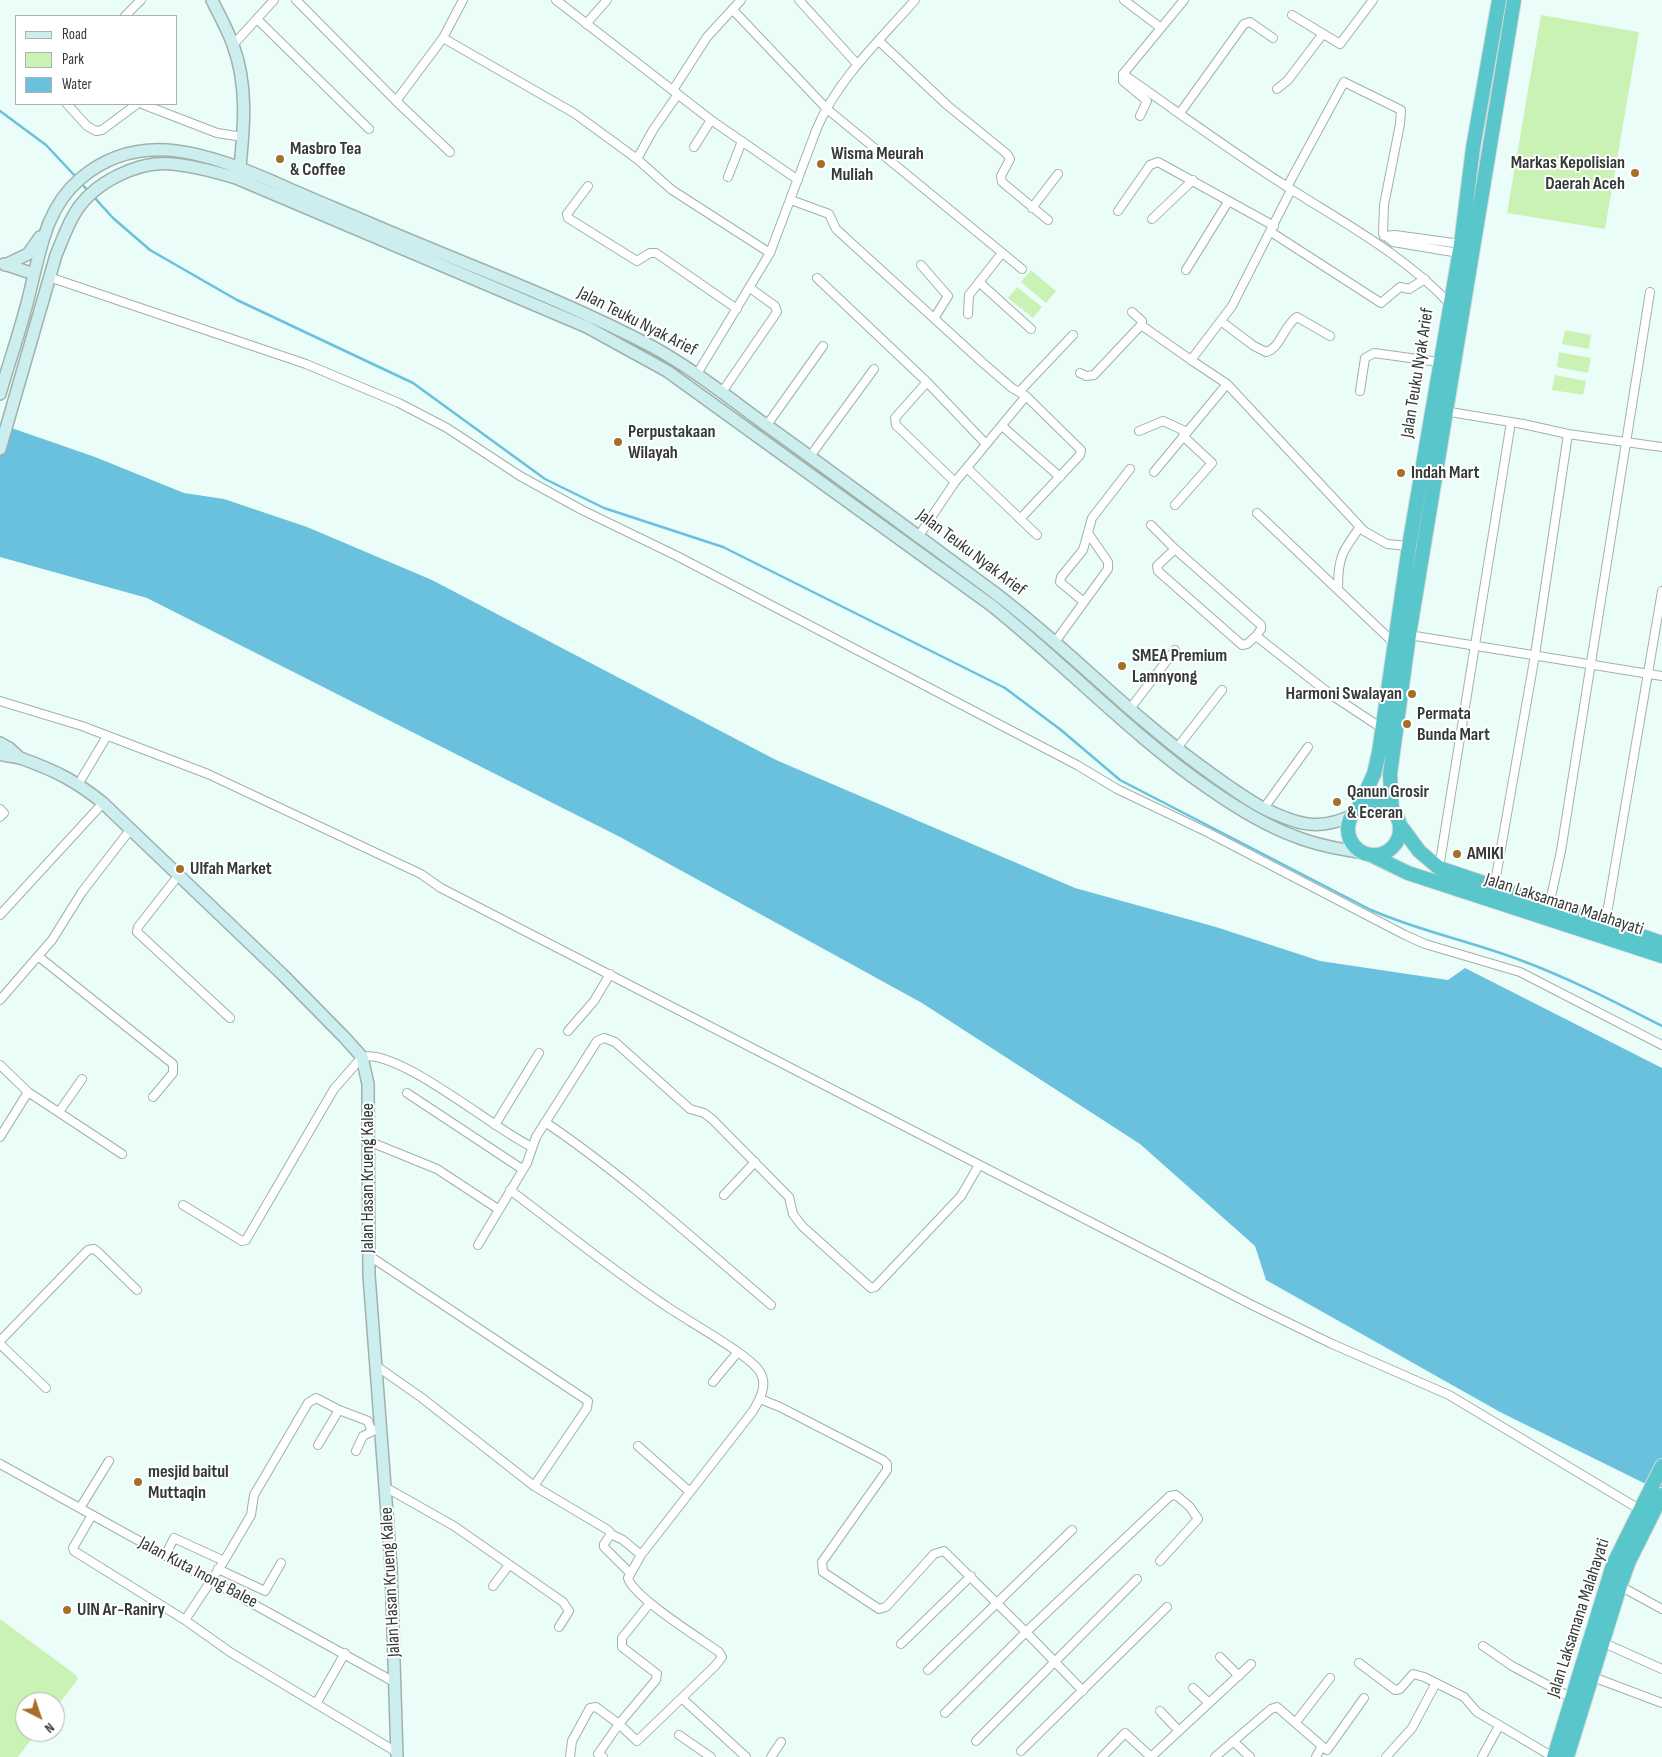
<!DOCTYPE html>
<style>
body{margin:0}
#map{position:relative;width:1662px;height:1757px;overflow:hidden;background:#ebfdf8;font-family:"Sofia Sans Condensed",sans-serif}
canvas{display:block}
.legend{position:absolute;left:15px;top:15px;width:162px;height:90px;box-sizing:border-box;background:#fff;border:1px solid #adb0af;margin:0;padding:6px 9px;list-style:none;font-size:15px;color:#333a38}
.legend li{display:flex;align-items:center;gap:10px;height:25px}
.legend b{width:25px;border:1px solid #adb0af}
.north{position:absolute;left:15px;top:1692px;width:50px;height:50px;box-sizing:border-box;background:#fff;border:1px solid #adb0af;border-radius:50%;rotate:139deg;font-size:14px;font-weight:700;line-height:20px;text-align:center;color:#333a38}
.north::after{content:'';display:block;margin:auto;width:18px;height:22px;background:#a46f28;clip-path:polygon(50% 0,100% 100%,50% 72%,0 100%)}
</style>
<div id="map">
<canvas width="1662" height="1757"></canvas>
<ul class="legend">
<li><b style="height:6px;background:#cdeeef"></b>Road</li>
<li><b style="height:14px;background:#cbf2b5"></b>Park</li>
<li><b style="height:14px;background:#69c1dd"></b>Water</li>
</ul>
<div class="north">N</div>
</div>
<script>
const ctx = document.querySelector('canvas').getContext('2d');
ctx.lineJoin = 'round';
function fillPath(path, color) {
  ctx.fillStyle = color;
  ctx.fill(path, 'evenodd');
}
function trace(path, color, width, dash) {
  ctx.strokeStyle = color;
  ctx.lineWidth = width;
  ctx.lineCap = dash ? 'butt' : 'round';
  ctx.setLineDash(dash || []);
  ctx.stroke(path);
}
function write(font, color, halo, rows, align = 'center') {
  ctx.font = font + ' "Sofia Sans Condensed",sans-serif';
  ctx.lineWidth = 4;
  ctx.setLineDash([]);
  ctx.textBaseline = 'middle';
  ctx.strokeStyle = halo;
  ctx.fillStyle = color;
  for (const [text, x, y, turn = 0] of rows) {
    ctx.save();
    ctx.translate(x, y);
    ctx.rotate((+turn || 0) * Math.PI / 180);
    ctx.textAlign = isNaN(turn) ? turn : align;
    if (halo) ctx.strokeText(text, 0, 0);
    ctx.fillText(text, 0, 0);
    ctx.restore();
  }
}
fillPath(new Path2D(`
 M1541 15 1639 32 1605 229 1507 213Z
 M1031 270 1056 291 1046 303 1021 282Z
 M1017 287 1042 307 1033 318 1008 298Z
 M1565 330 1591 335 1589 349 1562 344Z
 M1559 352 1591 358 1588 373 1557 367Z
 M1555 375 1586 381 1583 395 1552 390Z
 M0 1619 76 1675 78 1679 55 1709V1702H25V1732H37L18 1757H0Z`), '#cbf2b5');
fillPath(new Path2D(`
 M0 424 95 457 184 493 224 499 307 527 432 580 776 760 1075 888 1216 927 1320 961 1448 980 1465 968 1662 1068V1492L1500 1412 1266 1280 1255 1246 1140 1144 922 1003 620 837 147 598 0 557Z`), '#69c1dd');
trace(new Path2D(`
 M0 111 46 145 76 177
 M81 183 89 192
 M93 196 113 218 150 250 237 300 413 383 545 479 604 508 723 547 1005 688 1061 730 1120 780 1371 910C1419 931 1470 941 1520 960 1569 978 1615 1002 1662 1026`), '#69c1dd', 2.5);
const street = new Path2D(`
 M296 0 396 101 443 38 463 0
 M556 0 711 120 798 180
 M799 0 857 64
 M1124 0 1161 28 1123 74C1178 112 1230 151 1286 186 1342 222 1403 254 1449 303
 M733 10 827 109 1022 269
 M1292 15 1340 44 1373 0
 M125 16 141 0
 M257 19 369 129
 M586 24 607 0
 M1161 28 1184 0
 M443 38 574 113 637 159 672 190 770 253
 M879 41 947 105 1007 154 1010 159 1001 176 1002 182 1048 220
 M233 45 274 0
 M1123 74V81L1147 101 1140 116
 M1277 89 1288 80 1322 35
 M673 90 707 37 741 0
 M396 101 450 152
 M67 104 87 126 96 131 102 130 137 104
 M142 104 217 133 243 137
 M1180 113 1244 24 1250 22 1273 38
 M694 147 711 120
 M637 159 653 130 678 94
 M728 177 742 141
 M588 186 567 214 568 218 637 261 650 253H656L737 309
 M1287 187 1344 82 1401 110 1400 124 1384 205 1383 234 1393 242 1459 253
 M1291 190 1232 306 1191 360 1227 384 1364 531 1387 544 1409 546
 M791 200 829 214 836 229 983 363 1012 388 1026 396 1081 450 1080 455 1020 519
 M1032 208 1058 174
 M1118 211 1150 165 1158 162 1274 226
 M1152 219 1193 180
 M1271 232 1381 303 1400 287 1409 289 1425 279
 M1384 236 1395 235 1461 244
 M921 265 948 296 935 317
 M1186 270 1228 202
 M49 277 306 364 399 403 447 428 520 476 582 510 677 556 1077 765 1117 789 1207 832 1405 935 1425 944 1520 972 1662 1045
 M817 278 927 382 986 444
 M979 282 1031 329
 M1132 312 1142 321 1141 325
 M968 314 969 295 1002 253
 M1222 322 1254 346 1266 352C1280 349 1284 325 1297 317L1330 336
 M1080 373 1086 376 1094 375 1141 325 1191 360
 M697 374 770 253 817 128C838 79 880 40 915 0
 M927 382 895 418 896 425 955 482
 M1360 391 1365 358 1374 353 1439 362
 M722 392 777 312 775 306 750 288
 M1019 392 1073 335
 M1444 411 1523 424 1568 434 1662 447
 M767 425 823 346
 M1002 426 1060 477
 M1139 431 1163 421 1187 432
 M811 455 874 369
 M967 468 1037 535
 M1154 472 1227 384
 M1175 505 1212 463 1183 436
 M1257 513 1394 643
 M1151 525 1175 549 1261 625V629L1256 636 1330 694 1383 729
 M918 537 955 482 1026 396
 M1175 549 1157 566 1158 571 1242 645 1247 644 1256 636
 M1338 588C1338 557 1342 552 1360 527
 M1084 602 1060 582 1061 577 1083 550 1092 518 1130 469
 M1409 635 1662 676
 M1055 642 1108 569V562L1088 533
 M0 701 82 726 208 774 421 874 441 888 1252 1305 1330 1343 1449 1395 1639 1509
 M1129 710 1175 650
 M1177 748 1222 690
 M79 783 107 736
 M1264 808 1308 747
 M0 809 4 813 0 817
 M1439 868 1511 422
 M178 876 138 927 137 932 230 1018
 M1494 888 1535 655 1568 434
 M1549 906 1561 851 1650 292
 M0 915 103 803
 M1605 925 1662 591
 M38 956 173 1064V1073L153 1097
 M0 1000 52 940 82 892 130 830
 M568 1031 594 1001 610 974
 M0 1065 28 1092 122 1154
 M407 1093 522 1169
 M59 1112 82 1079
 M545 1122C625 1176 698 1243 771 1305
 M495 1125 539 1053
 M0 1137 28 1092
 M368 1141 437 1169 498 1209
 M510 1190C562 1229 612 1270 666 1306 686 1320 750 1355 760 1372 768 1385 760 1399 753 1411L641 1555 628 1578C633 1597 701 1639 719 1652L722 1657 715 1666 637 1741 619 1724 598 1754 603 1757
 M724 1195 755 1162
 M183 1205 242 1241 246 1240 334 1089 362 1057C397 1047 495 1130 532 1147
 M478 1245 527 1163 536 1137 597 1041 604 1038 615 1042 690 1109 704 1113 712 1119 789 1197 793 1214 802 1226 871 1288 875 1287 961 1196 979 1165
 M368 1255 588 1401 587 1408 534 1486
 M0 1341 88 1250 94 1249 98 1252 137 1290
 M0 1344 46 1388
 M375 1365 422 1398 534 1486 608 1530 611 1534 604 1544V1547L629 1572
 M713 1382 737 1353
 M760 1399 780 1407 883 1460 887 1464V1470L822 1562 823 1572 879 1609 886 1607 934 1554 944 1551 1026 1632 945 1713
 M318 1445 339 1410
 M638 1446 690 1492
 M356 1451 363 1436 375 1430
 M0 1464 396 1683
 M385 1487 454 1526 563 1602 569 1611 559 1627
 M80 1508 109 1461
 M92 1515 73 1548 74 1551 185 1620
 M611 1534 623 1540 641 1555
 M165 1556 174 1538 224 1561 251 1515 254 1495 308 1403 316 1398 339 1410 368 1421 371 1430
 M224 1561 185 1620 230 1652 398 1753
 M218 1569 265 1591 281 1563
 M493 1586 509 1565
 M1620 1586 1662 1609
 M1604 1643 1662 1669
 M901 1644 971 1576
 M1483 1646 1512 1666 1572 1698
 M1220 1657 1239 1676
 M1359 1663 1395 1690 1400 1689 1413 1674 1424 1677 1464 1697 1477 1712 1553 1757
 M928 1670 1072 1530
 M1593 1677 1662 1703
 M1193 1688 1209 1703
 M1083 1691 1026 1632 1170 1496 1176 1495 1190 1507 1198 1519 1160 1561
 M686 1702 746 1757
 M316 1704 345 1653
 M1160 1711 1179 1731
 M1296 1722 1330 1678
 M679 1735 711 1757
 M976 1741 1137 1579
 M1233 1741 1250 1757
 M1322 1746 1327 1750 1364 1698
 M1021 1751 1167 1607
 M570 1757 572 1741 590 1708 596 1707 619 1724 656 1680 657 1674 622 1647V1638L650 1603
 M771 1757 781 1742
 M1102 1757 1125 1733 1151 1757
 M1151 1757 1251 1664
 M1215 1757 1271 1709 1277 1707 1322 1746 1316 1757
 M1386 1757 1412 1728 1436 1683
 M1482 1757 1499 1726`);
const secondary = new Path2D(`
 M212 0C219 15 228 30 233 45 248 85 244 127 240 167
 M4 264 34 274
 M5 265 28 254 40 237
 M0 394C10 359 23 323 31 287 41 247 47 207 80 179 141 127 210 155 274 182 300 194 327 205 353 216 453 260 556 296 653 347 693 369 729 398 766 425 843 480 919 537 995 593 1066 647 1127 712 1199 765 1220 780 1241 796 1263 808 1296 824 1318 832 1353 815
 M0 449 56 255C62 241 67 226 75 213 93 183 138 160 173 164 195 166 216 172 236 178L587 327 667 371 991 605C1066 665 1132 736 1211 790 1237 808 1264 825 1294 836 1316 845 1340 849 1364 853
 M0 743 9 748 20 758
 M0 754C8 757 16 756 23 759 56 771 76 781 103 803L283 975 345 1038 362 1057 368 1084 369 1275 391 1567 397 1757`);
const highway = new Path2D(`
 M1348 829a26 26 0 1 1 52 0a26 26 0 1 1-52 0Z
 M1358 809 1374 774 1379 752 1409 546 1461 244 1473 148 1499 0
 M1392 810 1390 774 1409 635 1514 0
 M1400 825 1419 851 1439 868 1662 943
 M1371 855 1408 873 1662 956
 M1554 1757 1613 1565 1662 1466
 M1567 1757 1620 1586 1629 1561 1662 1495`);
trace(street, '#a0b1ac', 10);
trace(secondary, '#a0b1ac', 14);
trace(highway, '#d6d8d7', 16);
trace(street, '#fff', 8);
trace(secondary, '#cdeeef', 11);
trace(highway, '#59c6cb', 14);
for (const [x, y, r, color] of [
 [280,159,5,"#a46f28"],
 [821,164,5,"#a46f28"],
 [1635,173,5,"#a46f28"],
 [618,442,5,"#a46f28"],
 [1401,473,5,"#a46f28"],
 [1122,666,5,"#a46f28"],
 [1412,694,5,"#a46f28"],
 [1407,724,5,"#a46f28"],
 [1337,802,5,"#a46f28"],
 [1457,854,5,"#a46f28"],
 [180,869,5,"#a46f28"],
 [138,1482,5,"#a46f28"],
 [67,1610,5,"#a46f28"]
]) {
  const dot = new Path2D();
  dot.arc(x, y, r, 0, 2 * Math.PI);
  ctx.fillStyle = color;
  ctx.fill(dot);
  trace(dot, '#fff', 2);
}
write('bold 18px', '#333a38', '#fff', [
 ["Masbro Tea",290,149],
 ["& Coffee",290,170],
 ["Wisma Meurah",831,154],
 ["Muliah",831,175],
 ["Markas Kepolisian",1625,163,"right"],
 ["Daerah Aceh",1625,184,"right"],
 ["Perpustakaan",628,432],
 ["Wilayah",628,453],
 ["Indah Mart",1411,473],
 ["SMEA Premium",1132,656],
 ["Lamnyong",1132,677],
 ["Harmoni Swalayan",1402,694,"right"],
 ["Permata",1417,714],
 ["Bunda Mart",1417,735],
 ["Qanun Grosir",1347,792],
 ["& Eceran",1347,813],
 ["AMIKI",1467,854],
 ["Ulfah Market",190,869],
 ["mesjid baitul",148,1472],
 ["Muttaqin",148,1493],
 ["UIN Ar-Raniry",77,1610]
], 'left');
write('18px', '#333a38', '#fff', [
 ["Jalan Teuku Nyak Arief",637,322,27],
 ["Jalan Teuku Nyak Arief",1418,373,-81],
 ["Jalan Teuku Nyak Arief",971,553,37],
 ["Jalan Laksamana Malahayati",1564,905,18],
 ["Jalan Hasan Krueng Kalee",368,1178,-90],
 ["Jalan Kuta Inong Balee",198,1573,28],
 ["Jalan Hasan Krueng Kalee",391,1582,-93],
 ["Jalan Laksamana Malahayati",1579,1618,-72]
]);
</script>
